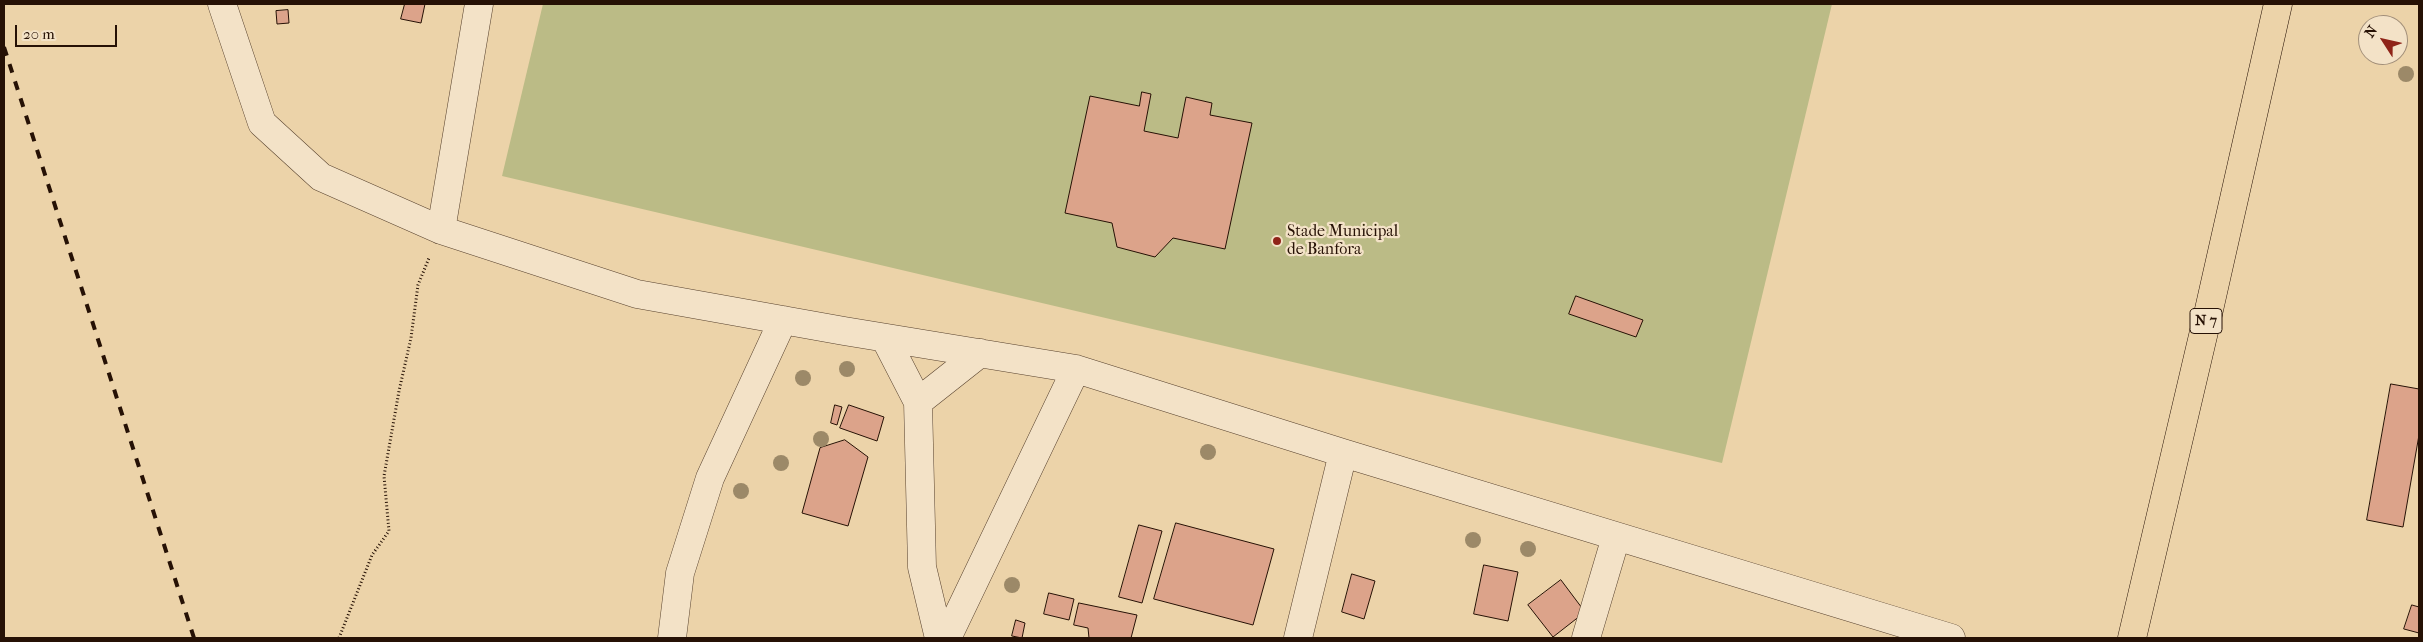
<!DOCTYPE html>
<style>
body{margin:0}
#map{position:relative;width:2423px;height:642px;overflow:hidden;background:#ecd3a9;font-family:"IM FELL French Canon",serif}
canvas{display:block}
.frame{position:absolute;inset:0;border:5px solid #261105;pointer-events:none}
.north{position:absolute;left:2358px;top:15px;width:50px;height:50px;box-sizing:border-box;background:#f3e2c7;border:1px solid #a18e79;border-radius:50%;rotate:305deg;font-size:14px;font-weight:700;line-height:20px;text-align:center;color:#261105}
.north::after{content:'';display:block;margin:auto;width:18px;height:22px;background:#8f2418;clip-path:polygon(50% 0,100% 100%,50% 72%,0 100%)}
.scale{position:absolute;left:15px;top:25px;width:102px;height:22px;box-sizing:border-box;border:2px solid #261105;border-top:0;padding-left:6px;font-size:15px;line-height:18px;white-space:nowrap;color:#261105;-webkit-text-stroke:4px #f3e2c7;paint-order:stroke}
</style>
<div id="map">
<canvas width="2423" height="642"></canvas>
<div class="frame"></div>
<div class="north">N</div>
<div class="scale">20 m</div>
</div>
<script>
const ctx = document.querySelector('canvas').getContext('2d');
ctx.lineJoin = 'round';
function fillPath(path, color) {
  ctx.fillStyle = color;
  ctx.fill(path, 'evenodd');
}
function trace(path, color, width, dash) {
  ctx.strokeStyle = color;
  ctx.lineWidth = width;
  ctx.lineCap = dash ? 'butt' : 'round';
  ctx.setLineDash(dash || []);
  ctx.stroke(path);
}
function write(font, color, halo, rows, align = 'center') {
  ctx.font = font + ' "IM FELL French Canon",serif';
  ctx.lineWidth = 4.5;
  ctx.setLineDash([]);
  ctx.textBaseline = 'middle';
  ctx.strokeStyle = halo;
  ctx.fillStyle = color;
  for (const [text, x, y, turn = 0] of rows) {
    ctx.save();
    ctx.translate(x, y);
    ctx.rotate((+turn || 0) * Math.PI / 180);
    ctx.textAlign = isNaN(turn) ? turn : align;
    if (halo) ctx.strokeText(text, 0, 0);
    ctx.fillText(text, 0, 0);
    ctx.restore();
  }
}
fillPath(new Path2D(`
 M543 4H1832L1722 463 502 176Z`), '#bbbb86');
const building = new Path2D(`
 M405 4H425L421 23 401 19Z
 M288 10 289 23 277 24 276 11Z
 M1142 92 1151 94 1144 131 1178 138 1186 97 1212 103 1210 115 1252 123 1225 249 1173 238 1155 257 1117 247 1112 223 1065 213 1090 96 1139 106Z
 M1576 296 1643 320 1636 337 1569 314Z
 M2391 384 2419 389V435L2403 527 2367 520Z
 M835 405 842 407 837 425 831 423Z
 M849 405 884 417 877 441 840 428Z
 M845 440 868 457 848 526 802 513 820 448Z
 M1176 523 1274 549 1253 625 1154 599Z
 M1139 525 1162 531 1142 603 1119 597Z
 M1484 565 1518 572 1508 621 1474 614Z
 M1352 574 1375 581 1364 619 1342 612Z
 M1561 580 1585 612 1553 637 1528 605Z
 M1049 593 1074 599 1069 620 1044 614Z
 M1079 603 1137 615 1131 638H1089L1088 628 1074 625Z
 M2412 605 2419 607V633L2404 629Z
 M1016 620 1025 623 1022 638 1012 636Z`);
fillPath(building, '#dca38a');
trace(building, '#261105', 1);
const minor = new Path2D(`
 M222 4 262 123 321 177 441 230 637 294 844 331 1076 369 1343 453 1951 638
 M441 230 479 4
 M885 338 918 402 922 567 939 638
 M918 402 980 353
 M672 638 680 573 710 478 783 320
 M947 638 1076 369
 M1298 638 1343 453
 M1586 638 1616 537`);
const highway = new Path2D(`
 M2132 638 2206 323 2278 4`);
trace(minor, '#58422e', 29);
trace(highway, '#261105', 29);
trace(new Path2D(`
 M339 638 372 555 389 531 384 476 399 391 411 338 418 285 429 258`), '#261105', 3, [1, 2.5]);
trace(minor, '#f3e2c7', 28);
trace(highway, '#ecd3a9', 28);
trace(new Path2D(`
 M4 47 194 638`), '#261105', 4, [9, 9]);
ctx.fillStyle = '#9c8968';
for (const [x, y] of [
 [2406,74],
 [847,369],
 [803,378],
 [821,439],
 [1208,452],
 [781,463],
 [741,491],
 [1473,540],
 [1528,549],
 [1012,585]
]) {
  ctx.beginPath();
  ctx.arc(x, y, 8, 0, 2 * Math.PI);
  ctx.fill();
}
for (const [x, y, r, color] of [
 [1277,241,5,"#8f2418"]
]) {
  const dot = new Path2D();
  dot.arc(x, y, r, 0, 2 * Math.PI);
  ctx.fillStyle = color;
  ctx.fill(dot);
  trace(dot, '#f3e2c7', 2);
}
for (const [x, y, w] of [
 [2206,321,32]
]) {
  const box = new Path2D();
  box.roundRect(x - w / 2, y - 12.5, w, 25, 4);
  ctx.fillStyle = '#f3e2c7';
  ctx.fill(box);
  trace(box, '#261105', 1);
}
write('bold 15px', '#261105', null, [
 ["N 7",2206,321]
]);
write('16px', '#261105', '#f3e2c7', [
 ["Stade Municipal",1287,232],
 ["de Banfora",1287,250]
], 'left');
</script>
